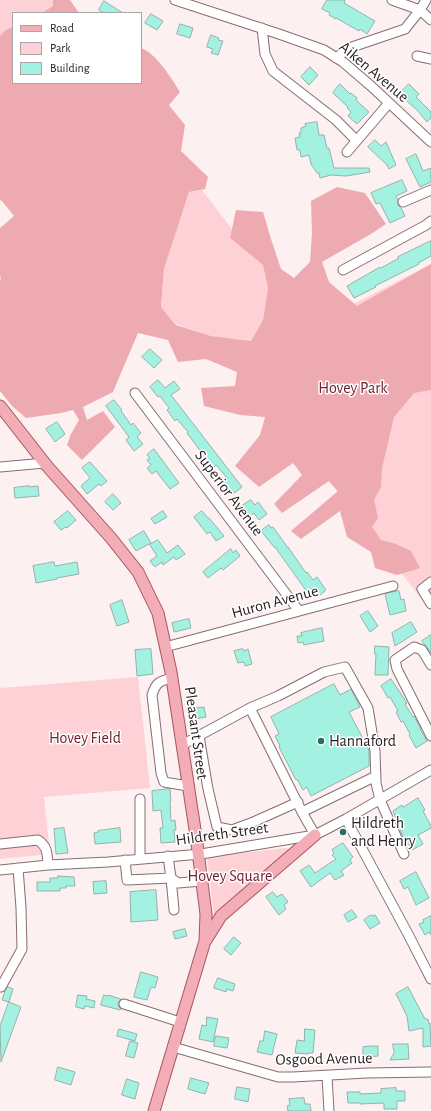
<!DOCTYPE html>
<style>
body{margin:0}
#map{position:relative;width:431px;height:1111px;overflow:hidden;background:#fdf0f1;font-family:"Alegreya Sans",sans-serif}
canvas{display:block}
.legend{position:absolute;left:12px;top:12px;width:130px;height:72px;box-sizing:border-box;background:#fff;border:1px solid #a9a4a5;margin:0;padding:5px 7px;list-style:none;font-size:12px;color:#271c1d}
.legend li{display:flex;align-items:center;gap:8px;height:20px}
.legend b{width:20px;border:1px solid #a9a4a5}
</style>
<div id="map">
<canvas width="431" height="1111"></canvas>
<ul class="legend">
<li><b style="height:5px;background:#f2adb7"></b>Road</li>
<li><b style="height:11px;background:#fdd1d5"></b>Park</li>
<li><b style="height:11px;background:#a2f1e1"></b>Building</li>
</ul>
</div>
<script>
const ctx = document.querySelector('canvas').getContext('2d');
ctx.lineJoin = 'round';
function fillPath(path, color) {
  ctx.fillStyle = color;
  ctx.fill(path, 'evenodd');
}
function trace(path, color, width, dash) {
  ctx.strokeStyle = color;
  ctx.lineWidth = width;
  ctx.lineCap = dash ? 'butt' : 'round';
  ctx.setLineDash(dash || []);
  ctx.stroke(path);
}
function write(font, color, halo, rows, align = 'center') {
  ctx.font = font + ' "Alegreya Sans",sans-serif';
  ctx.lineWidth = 3;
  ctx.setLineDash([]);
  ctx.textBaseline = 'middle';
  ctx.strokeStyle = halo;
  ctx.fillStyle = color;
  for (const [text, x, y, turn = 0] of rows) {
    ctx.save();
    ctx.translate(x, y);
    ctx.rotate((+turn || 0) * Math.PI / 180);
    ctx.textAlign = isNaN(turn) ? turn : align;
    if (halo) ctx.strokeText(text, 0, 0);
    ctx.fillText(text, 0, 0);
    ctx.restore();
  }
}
fillPath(new Path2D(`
 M0 0H64L69 13H13V64L0 67Z
 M202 190 232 229 230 238 263 265 268 288 263 320 251 341 211 336 176 324 161 307 164 269 189 192Z
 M431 264V606L428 607 228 353 344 309Z
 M138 677 150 788 44 797 50 854 0 859V688Z
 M286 848 289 849V853L214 916 207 857Z`), '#fdd1d5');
fillPath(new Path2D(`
 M53 0H70L79 13H42L53 6Z
 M13 27V83H141V48C156 53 172 79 180 92L169 105 185 125 181 151 208 177 205 189 189 192 164 269 161 307 176 325 211 336 251 341 263 320 268 288 263 265 230 238 236 210 263 212 271 239 281 269 294 278 310 262 312 233 311 201 337 187 365 193 386 224 371 234 322 262 329 282 357 306 431 264V390L414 393 394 417 382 468 381 487 374 500 378 518 372 527 381 540 396 544 411 551 420 568 397 575 375 568 371 552 347 537 340 511 301 539 291 531 338 491 329 481 282 513 274 504 302 475 293 463 259 487 235 466 260 435 265 417 240 415 204 406 201 388 235 386 237 372 206 359 178 362 168 340 138 333 113 392 83 407 87 420 103 411 115 427 82 460 67 445 71 434 79 420 73 410 61 413 26 418 12 406 0 391V280L1 279 0 276V228L14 216 2 201 0 200V36L6 30Z`), '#eeaab1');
const building = new Path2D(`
 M327 0H345L344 3 375 21 367 34 360 29 359 31 336 18V19L329 15 330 13 322 9Z
 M104 1 123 13H104L99 10Z
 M151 14 163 21 157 30 145 23Z
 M180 24 193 28 190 38 177 34Z
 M211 35 219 38 218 40 223 41 218 55 211 53 213 49 207 47Z
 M310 67 318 75 309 85 301 77Z
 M340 84 350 94 351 93 357 98 356 100 369 112 357 124 348 116 351 112 347 108 348 107 333 93Z
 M409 84 419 94 416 97 431 112V118L427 122 417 110 399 94Z
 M317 122 319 135H324L327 148H329L334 168H369L370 172 346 176 331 175 320 178 319 173H317L311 164 309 155 301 157 300 150H297L295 138 300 137 299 133H301V128L306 126 305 124Z
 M375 140 381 146 386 142 396 165 389 169 387 165 368 147Z
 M416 154 423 171 431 168V182L420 187 406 159Z
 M402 180 407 191 396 196 398 200V205L401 208 405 216 390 223 380 203 376 204 371 193Z
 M431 241V256L418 263 419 264 375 286 376 287 354 298 347 286 380 267 381 268 399 258 398 257Z
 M150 349 162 360 154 368 142 357Z
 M158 380 165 388 174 381 180 389 171 395 242 487 237 491 232 494 224 482 228 479 216 465 213 468 187 433 188 432 177 419 175 421 167 410 169 408 160 396 158 397 150 387Z
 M114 400 122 410 121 411 131 425 133 423 141 433 137 437 143 444 134 451 126 440 129 437 106 406Z
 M57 422 65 434 55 442 46 429Z
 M154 449 179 483 170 489 156 471 152 474 147 468 151 465 147 460 150 458 147 455Z
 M90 462 107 481 101 486 99 484 87 494 81 486 90 478 82 468Z
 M29 486V487L38 486 39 496 15 498 14 488Z
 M113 494 121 503 113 510 105 502Z
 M251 500 255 505 258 502 267 514 259 520 254 513 250 516 242 506Z
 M68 511 76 520 67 528 66 527 61 530 54 522Z
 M163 511 167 517 155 524 151 519Z
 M202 511 208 518H209L224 536 216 541 210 532 207 534 194 517Z
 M269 525 271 528 273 527 288 548V547L306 573 307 572 313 580 317 577 326 590 319 596 312 588 307 592 275 547H274L261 531Z
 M144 531 151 543 136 551 129 540Z
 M158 540 167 553 178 545 185 554 176 560 174 557 163 565 162 562 155 567 150 561 157 556 150 545Z
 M231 549 233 553 236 550 240 556 223 570 221 568 208 578 203 572Z
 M54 562 55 566 77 562 79 574 57 578V579L36 583 33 566Z
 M399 591 401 600 404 599 406 611 390 615 385 594Z
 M122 600 129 622 117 626 110 605Z
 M368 611 378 626 370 632 360 616Z
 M189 619 191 628 174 632 172 623Z
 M411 622 417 632 395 646 392 633Z
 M322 628 324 641 304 645 303 642 298 643 297 636H302L301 633Z
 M431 635V653L422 641Z
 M375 646 389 647 388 675H375L376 654H375Z
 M151 649 153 674 137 676 135 650Z
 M243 649 244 651 248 649 252 664 245 666 244 662 238 663 234 651Z
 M391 679 407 703 405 704 413 717 414 716 421 729H420L427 741 416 748 409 735 410 734 403 721 401 722 396 712 398 711 390 697 388 698 381 686Z
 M334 684 340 695 351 689 360 707 349 712 369 750V766L311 796 307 787 303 790 297 779 296 780 279 747 280 746 275 736 279 734 271 717Z
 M195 707V708L204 707 206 717 190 720 188 708Z
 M170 789 171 801H170L171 821 175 820 176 830H174L175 842 161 843 160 828H163L161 810 153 811 152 791Z
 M418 798 425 810 423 811 431 826V828L418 835 423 844 412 850 409 844 407 845 404 840 393 811 402 805 403 807Z
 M64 828 68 853 56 854 54 829Z
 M120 828 121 842 95 844 94 833 98 832V831Z
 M343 843 353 857 350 860 352 863 341 871 344 875 335 880 330 873 311 887 300 871 309 865 315 873 336 859 332 855 334 853 332 850Z
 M416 872 429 898 416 905 408 887 404 889 400 881Z
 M58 876 74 877 75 886H66V888H60V891H37V882H50V878H58Z
 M106 881 107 893 94 894 93 882Z
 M156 890 158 920 131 922 130 892Z
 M273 892 277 897 282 894 288 902 284 905 286 909 279 915 266 897Z
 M352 910 357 917 348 922 344 915Z
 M371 915 372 916 375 915 380 923 370 929 364 920Z
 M431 916V935L429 932 425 935 419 924 424 922 423 920Z
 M185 929 187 936 175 939 173 932Z
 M234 937 241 943 231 955 224 949Z
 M141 972 158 977 155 988 151 987 147 1000 134 997Z
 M218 978 235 984 233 991 227 989 226 992 214 988Z
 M8 987 13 989 9 1002 2 1000 5 991Z
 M408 987 425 1019H428L429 1024 430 1023 431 1046 423 1047V1028L409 1031 407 1016 396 994Z
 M78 995 87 996 86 999 95 1001 94 1008 85 1006 84 1009 76 1007Z
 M104 995 107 996 108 995 121 999 118 1003V1006L121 1009 120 1010 101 1005Z
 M9 1002 21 1007 1 1062 0 1026Z
 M207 1017 218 1019 213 1042 199 1039 202 1025 206 1026Z
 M119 1029 137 1034 135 1041 117 1036Z
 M305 1029 315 1030 313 1053H308V1054L295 1053 297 1040 304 1041Z
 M265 1031 277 1034 272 1055 257 1052 260 1041H263Z
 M216 1036 229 1038 227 1048 214 1046Z
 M130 1041 138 1043 134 1058 126 1056Z
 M393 1044H408L409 1059 390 1060 394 1053Z
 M371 1046H378V1056L367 1057V1055H363V1047Z
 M58 1067 75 1072 71 1085 55 1080Z
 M191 1078 209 1083 205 1094 188 1089Z
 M127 1079 139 1083 135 1099 122 1095Z
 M237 1087 250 1089 248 1102 235 1099Z
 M396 1088V1091H405V1101H397V1109H384V1103L360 1104V1103H348L347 1092H360V1094L381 1093V1089Z
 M304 1098 305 1104H310L311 1111H288L287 1106 290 1105 289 1099Z`);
fillPath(building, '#a2f1e1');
trace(building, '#94b2ab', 1);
const minor = new Path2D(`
 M175 0 279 34 324 50 343 62 371 86 431 142
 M392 0 420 10 426 0
 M262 28 265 54 273 71 336 120 356 140
 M417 56 431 59
 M336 58 349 48 405 29 420 10 431 20
 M347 152 389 103
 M403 202 431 190
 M343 270 426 225 431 221
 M135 393 299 611
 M0 467 45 463
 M431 582 422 589 431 604
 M165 647 393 586
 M431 665 422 650 414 647 395 660 397 669 431 736
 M172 678C160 681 156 682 152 695L161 773 164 782 188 786
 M250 708 278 696 324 672 345 667 368 708 375 751 376 783 380 800 404 854
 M199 736 208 789 217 827 232 830 251 823 298 802
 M182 745 250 708 302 812 315 835
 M140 799V859
 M302 812 376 776
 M346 819 408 934 431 979
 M0 844 38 840C48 847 47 854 48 865
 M168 856 171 878 178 883 202 881
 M125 860 127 880 171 878 174 910
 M0 870 48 865 108 862 201 854 315 835 346 819 431 770
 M1 987 22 949 21 908 18 868
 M124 1004 180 1022
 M173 1047 278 1077H293L367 1073 431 1072
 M327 1076 329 1111`);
const major = new Path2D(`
 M0 406 47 466 111 538 138 572 158 613 171 672 196 836 206 914 205 941 154 1111
 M206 940 221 916 315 835`);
trace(minor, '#876d6f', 11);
trace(major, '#a65662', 13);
trace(minor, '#fff', 9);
trace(major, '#f2adb7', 11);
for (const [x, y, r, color] of [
 [321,741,4,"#286e62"],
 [343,832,4,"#286e62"]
]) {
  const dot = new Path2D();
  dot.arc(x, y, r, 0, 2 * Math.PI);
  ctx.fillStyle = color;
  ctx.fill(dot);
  trace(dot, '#fff', 1.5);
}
write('16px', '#271c1d', '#fff', [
 ["Aiken Avenue",374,72,40],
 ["Superior Avenue",229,493,53],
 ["Huron Avenue",275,602,-15],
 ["Pleasant Street",196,733,82],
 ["Hildreth Street",222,834,-8],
 ["Osgood Avenue",324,1059,-1]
]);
write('16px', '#6f2030', '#fff', [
 ["Hovey Park",353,388],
 ["Hovey Field",85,738],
 ["Hovey Square",230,876]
]);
write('16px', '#271c1d', '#fff', [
 ["Hannaford",329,741],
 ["Hildreth",351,823],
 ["and Henry",351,841]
], 'left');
</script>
